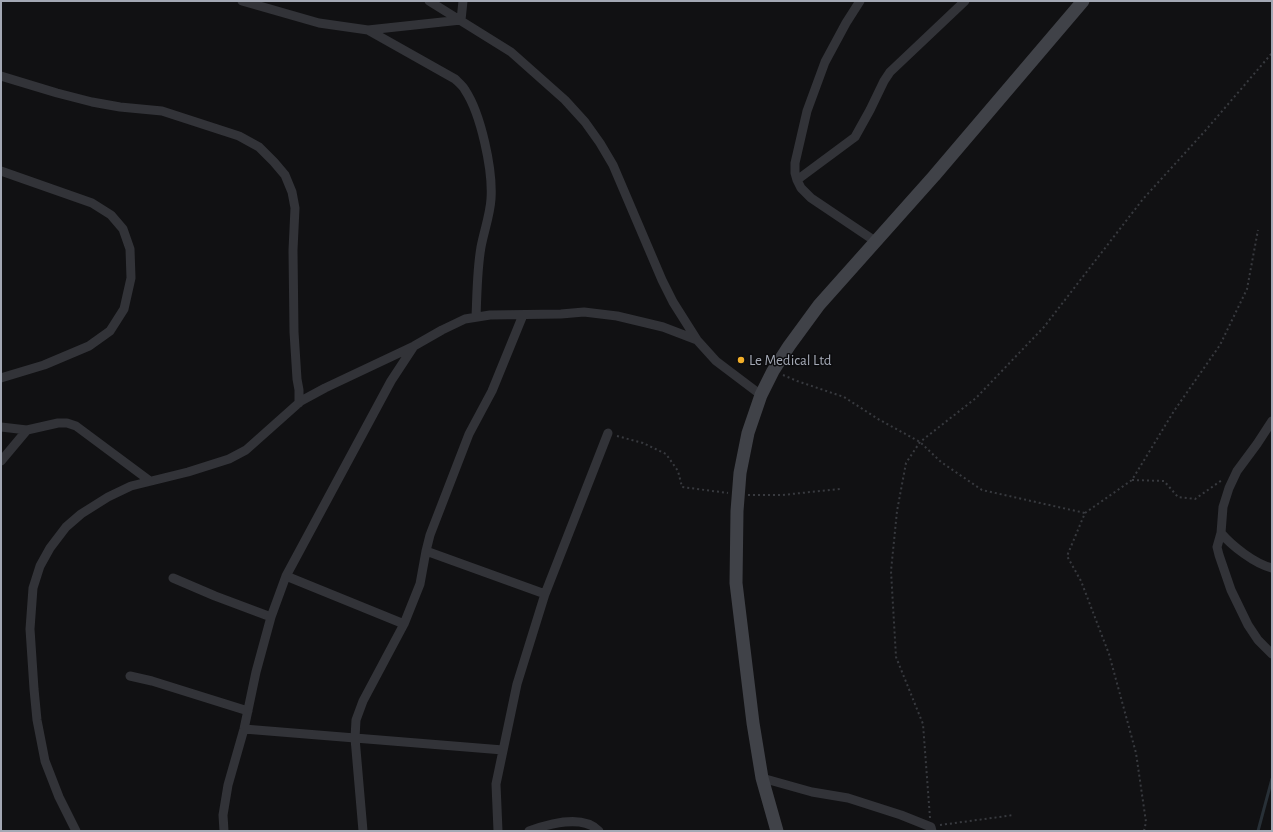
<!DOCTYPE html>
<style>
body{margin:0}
#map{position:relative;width:1273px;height:832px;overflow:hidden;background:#111113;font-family:"Alegreya Sans",sans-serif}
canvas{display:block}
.frame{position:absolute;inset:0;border:2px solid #a3a8b4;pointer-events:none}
</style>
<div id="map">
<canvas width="1273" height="832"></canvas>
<div class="frame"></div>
</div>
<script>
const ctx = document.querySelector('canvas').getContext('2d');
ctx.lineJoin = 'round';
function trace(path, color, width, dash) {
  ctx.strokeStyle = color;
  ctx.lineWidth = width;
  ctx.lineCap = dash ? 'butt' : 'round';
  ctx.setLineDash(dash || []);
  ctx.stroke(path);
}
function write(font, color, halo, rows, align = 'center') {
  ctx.font = font + ' "Alegreya Sans",sans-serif';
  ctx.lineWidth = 3;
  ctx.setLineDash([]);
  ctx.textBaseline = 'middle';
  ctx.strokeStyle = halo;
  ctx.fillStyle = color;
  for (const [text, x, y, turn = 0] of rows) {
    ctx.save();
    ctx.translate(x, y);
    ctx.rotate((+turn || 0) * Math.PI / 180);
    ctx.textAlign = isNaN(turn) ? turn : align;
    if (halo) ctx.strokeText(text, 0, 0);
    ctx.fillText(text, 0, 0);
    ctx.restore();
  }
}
trace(new Path2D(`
 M1258 831 1272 779`), '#283037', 3);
trace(new Path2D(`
 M783 375 797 381 844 397 878 419 920 442 941 462 982 490 1085 513
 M617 436 643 443 666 454 678 471 682 487 728 493
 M1132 480 1164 481 1178 497 1195 499 1222 480
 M748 495H782L840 489
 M930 818 923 724 896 657 891 571 897 511 906 463 920 442 976 398 1044 327 1143 199 1205 131 1272 53
 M940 825 1014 815
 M1144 831 1146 822 1136 753 1109 654 1081 581 1067 556 1085 513 1132 480 1174 411 1220 345 1247 289 1258 230`), '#383a3f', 2, [2, 3]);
trace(new Path2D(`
 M242 1 319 23 368 30 461 20 463 1
 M429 1 511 52 565 100 585 122 600 143 613 165 662 280 673 302 697 340
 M860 1 846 23 825 62 807 111 795 163V173L797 180 801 188 811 198 875 241
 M368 30 455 79C458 82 463 86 465 90 481 114 493 170 491 199 490 215 484 231 481 247 477 270 477 294 476 317
 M1 76 57 93 92 102 120 107 162 111 239 136 259 147 274 162 285 175 292 192 295 208 293 250 294 332 297 379 299 390V403
 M1 171 92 203 111 215 123 229 130 249 131 278 124 309 110 331 89 346 44 365 1 378
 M797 180 855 137 870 110 884 81 890 72 965 1
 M1272 421 1257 444 1237 471 1229 488 1223 507 1221 533 1217 547 1219 555 1231 590 1248 625 1258 640 1272 654
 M1 427 27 430
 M1 461 27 430 58 423H67L76 426 150 481
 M1221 533C1232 546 1255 564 1272 568
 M286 576 404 624
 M173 578 215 596 271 617
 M545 594 608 433
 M130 676 152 681 248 711
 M244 729 503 750
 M762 778 812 792 848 798 901 815 931 827 932 831
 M76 831 59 797 45 761 37 720 34 689 30 629 33 588 40 566 50 548 66 527 81 514 108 497 131 486 188 472 229 459 246 450 301 401 325 388 414 346 442 330 465 319 490 315 561 314 584 312 617 316 663 327 697 340 716 361 761 395
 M224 831 223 815 228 785 244 729 256 672 271 617 286 576 391 381 414 346
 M363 831 355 738 356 720 363 701 404 624 420 584 426 551
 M498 831 496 784 517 684 545 594 426 551 430 535 469 434 492 391 523 315
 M529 831C548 824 583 814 599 831`), '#323338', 9);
trace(new Path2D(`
 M777 831 762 778 753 723 736 583 737 511 740 473 748 433 761 395 773 371 789 346 819 305 934 176 1083 1`), '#404248', 13);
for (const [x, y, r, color] of [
 [741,360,4,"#f3af29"]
]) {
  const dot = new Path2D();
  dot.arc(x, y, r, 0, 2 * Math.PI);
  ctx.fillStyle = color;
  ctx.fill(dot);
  trace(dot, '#0c0c0e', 1.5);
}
write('15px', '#a3a8b4', '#0c0c0e', [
 ["Le Medical Ltd",749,360]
], 'left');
</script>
